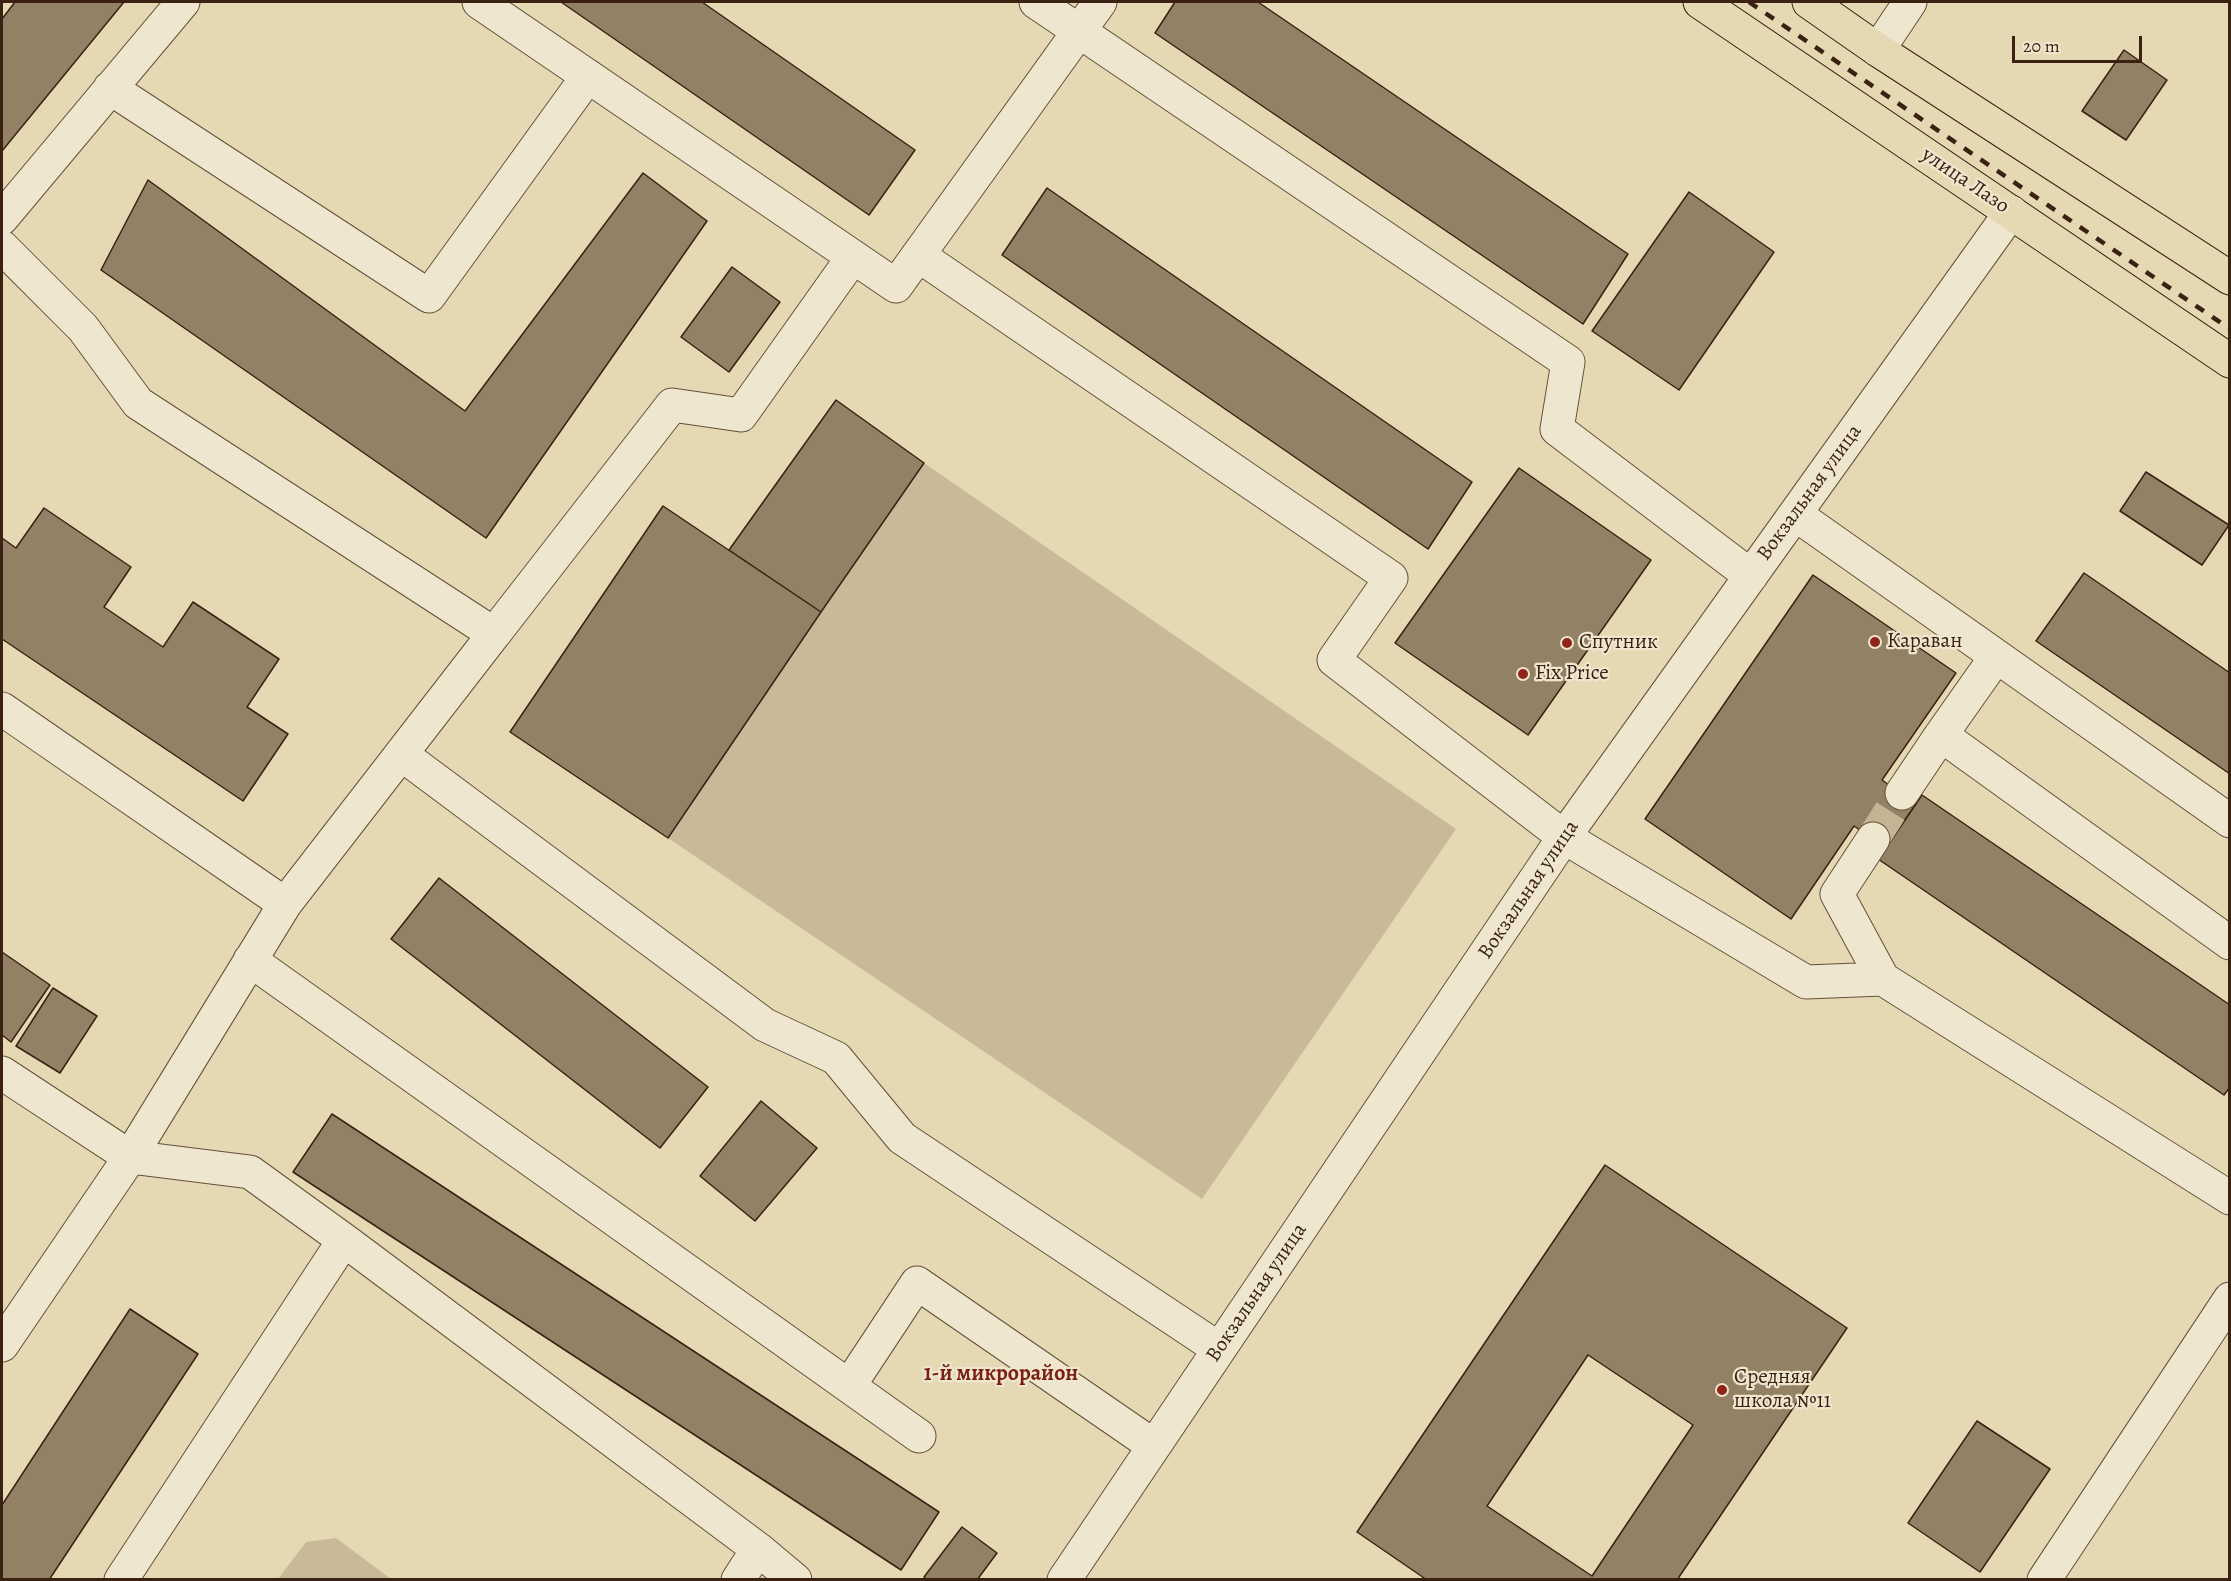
<!DOCTYPE html>
<meta charset="utf-8">
<style>
body{margin:0}
#map{position:relative;width:2231px;height:1581px;overflow:hidden;background:#e5d9b4;font-family:Alegreya,serif}
canvas{display:block}
.frame{position:absolute;inset:0;border:3px solid #3a2112;pointer-events:none}
.scale{position:absolute;left:2012px;top:36px;width:130px;height:27px;box-sizing:border-box;border:3px solid #3a2112;border-top:0;padding-left:8px;font-size:18px;line-height:21px;white-space:nowrap;color:#3a2112;-webkit-text-stroke:4px #eee6ce;paint-order:stroke}
</style>
<div id="map">
<canvas width="2231" height="1581"></canvas>
<div class="frame"></div>
<div class="scale">20 m</div>
</div>
<script>
const ctx = document.querySelector('canvas').getContext('2d');
ctx.lineJoin = 'round';
function fillPath(path, color) {
  ctx.fillStyle = color;
  ctx.fill(path, 'evenodd');
}
function trace(path, color, width, dash) {
  ctx.strokeStyle = color;
  ctx.lineWidth = width;
  ctx.lineCap = dash ? 'butt' : 'round';
  ctx.setLineDash(dash || []);
  ctx.stroke(path);
}
function write(font, color, halo, rows, align = 'center') {
  ctx.font = font + ' Alegreya,serif';
  ctx.lineWidth = 4.5;
  ctx.setLineDash([]);
  ctx.textBaseline = 'middle';
  ctx.strokeStyle = halo;
  ctx.fillStyle = color;
  for (const [text, x, y, turn = 0] of rows) {
    ctx.save();
    ctx.translate(x, y);
    ctx.rotate((+turn || 0) * Math.PI / 180);
    ctx.textAlign = isNaN(turn) ? turn : align;
    if (halo) ctx.strokeText(text, 0, 0);
    ctx.fillText(text, 0, 0);
    ctx.restore();
  }
}
fillPath(new Path2D(`
 M924 463 1456 829 1202 1199 668 838 821 612Z
 M336 1538 391 1579H278L306 1542Z`), '#c8ba98');
const building = new Path2D(`
 M15 2H124L2 151V19Z
 M561 2H702L915 150 869 215Z
 M1175 2H1258L1628 254 1583 324 1155 33Z
 M2124 50 2167 80 2126 140 2082 111Z
 M643 173 707 221 486 538 101 270 148 180 465 411Z
 M1047 188 1472 482 1428 549 1002 255Z
 M1689 192 1774 252 1679 390 1592 331Z
 M732 267 780 302 729 372 681 337Z
 M836 400 924 463 821 612 729 550Z
 M1519 468 1651 560 1528 735 1395 643Z
 M2146 472 2229 525 2202 565 2120 511Z
 M663 506 821 612 668 838 510 732Z
 M44 508 131 567 104 607 163 647 193 602 279 659 247 707 288 734 243 801 2 639V538L16 548Z
 M2084 573 2230 673V774L2036 641Z
 M1813 575 1956 673 1882 780 1916 804 1886 848 1854 826 1791 919 1645 819Z
 M1922 795 2230 1005V1087L2224 1095 1878 859Z
 M439 878 708 1087 660 1148 391 939Z
 M2 952 50 985 11 1042 2 1035Z
 M53 988 97 1016 60 1073 16 1046Z
 M761 1101 817 1148 755 1221 700 1176Z
 M332 1114 939 1512 901 1570 293 1172Z
 M1605 1165 1847 1328 1677 1580H1427L1357 1532ZM1588 1355 1693 1425 1592 1576 1487 1506Z
 M130 1309 198 1354 49 1580H2V1505Z
 M1977 1421 2050 1469 1980 1572 1908 1523Z
 M962 1527 997 1553 977 1580H927L924 1577Z`);
fillPath(building, '#938166');
trace(building, '#3a2112', 1.5);
trace(new Path2D(`
 M1873 839 1902 793`), '#c3b494', 33, [33, 16]);
const minor = new Path2D(`
 M479 2 896 286 1100 2
 M1036 2 1568 362 1557 429 1751 576
 M1878 50 1910 2
 M110 88 429 296 588 76
 M2 218 183 2
 M2 247 83 328 138 403 494 634 672 405 741 415 853 257
 M918 255 1391 578 1334 660 1564 837 1806 982 1883 979 2230 1198
 M1795 514 2230 821
 M2 709 285 904 130 1157 2 1345
 M1941 735 2230 943
 M401 754 765 1025 836 1058 902 1138 1219 1349
 M1902 793 1941 735 1996 657
 M1873 839 1837 894 1883 979
 M285 904 494 634
 M250 960 919 1436
 M2 1073 130 1157 250 1172 344 1240 758 1549 795 1580
 M849 1386 917 1283 1154 1446
 M121 1580 344 1240
 M738 1580 758 1549
 M1064 1580 1564 837 2011 212
 M2044 1580 2230 1299`);
const major = new Path2D(`
 M1700 2 2230 361
 M1809 2 1878 50 2230 278`);
trace(minor, '#654f3a', 35);
trace(major, '#3a2112', 35);
trace(minor, '#eee6ce', 33);
trace(major, '#e5d9b4', 33);
trace(new Path2D(`
 M1749 2 2230 329`), '#3a2112', 4.5, [10, 10]);
for (const [x, y, r, color] of [
 [1875,642,6,"#8f2418"],
 [1567,643,6,"#8f2418"],
 [1523,674,6,"#8f2418"],
 [1722,1390,6,"#8f2418"]
]) {
  const dot = new Path2D();
  dot.arc(x, y, r, 0, 2 * Math.PI);
  ctx.fillStyle = color;
  ctx.fill(dot);
  trace(dot, '#eee6ce', 2);
}
write('21px', '#3a2112', '#eee6ce', [
 ["улица Лазо",1965,181,34],
 ["Вокзальная улица",1810,493,-54],
 ["Вокзальная улица",1529,890,-56],
 ["Вокзальная улица",1257,1293,-56]
]);
write('21px', '#3a2112', '#eee6ce', [
 ["Караван",1887,642],
 ["Спутник",1579,643],
 ["Fix Price",1535,674],
 ["Средняя",1734,1378],
 ["школа №11",1734,1402]
], 'left');
write('bold 22px', '#7a1f14', '#eee6ce', [
 ["1-й микрорайон",1001,1375]
]);
</script>
